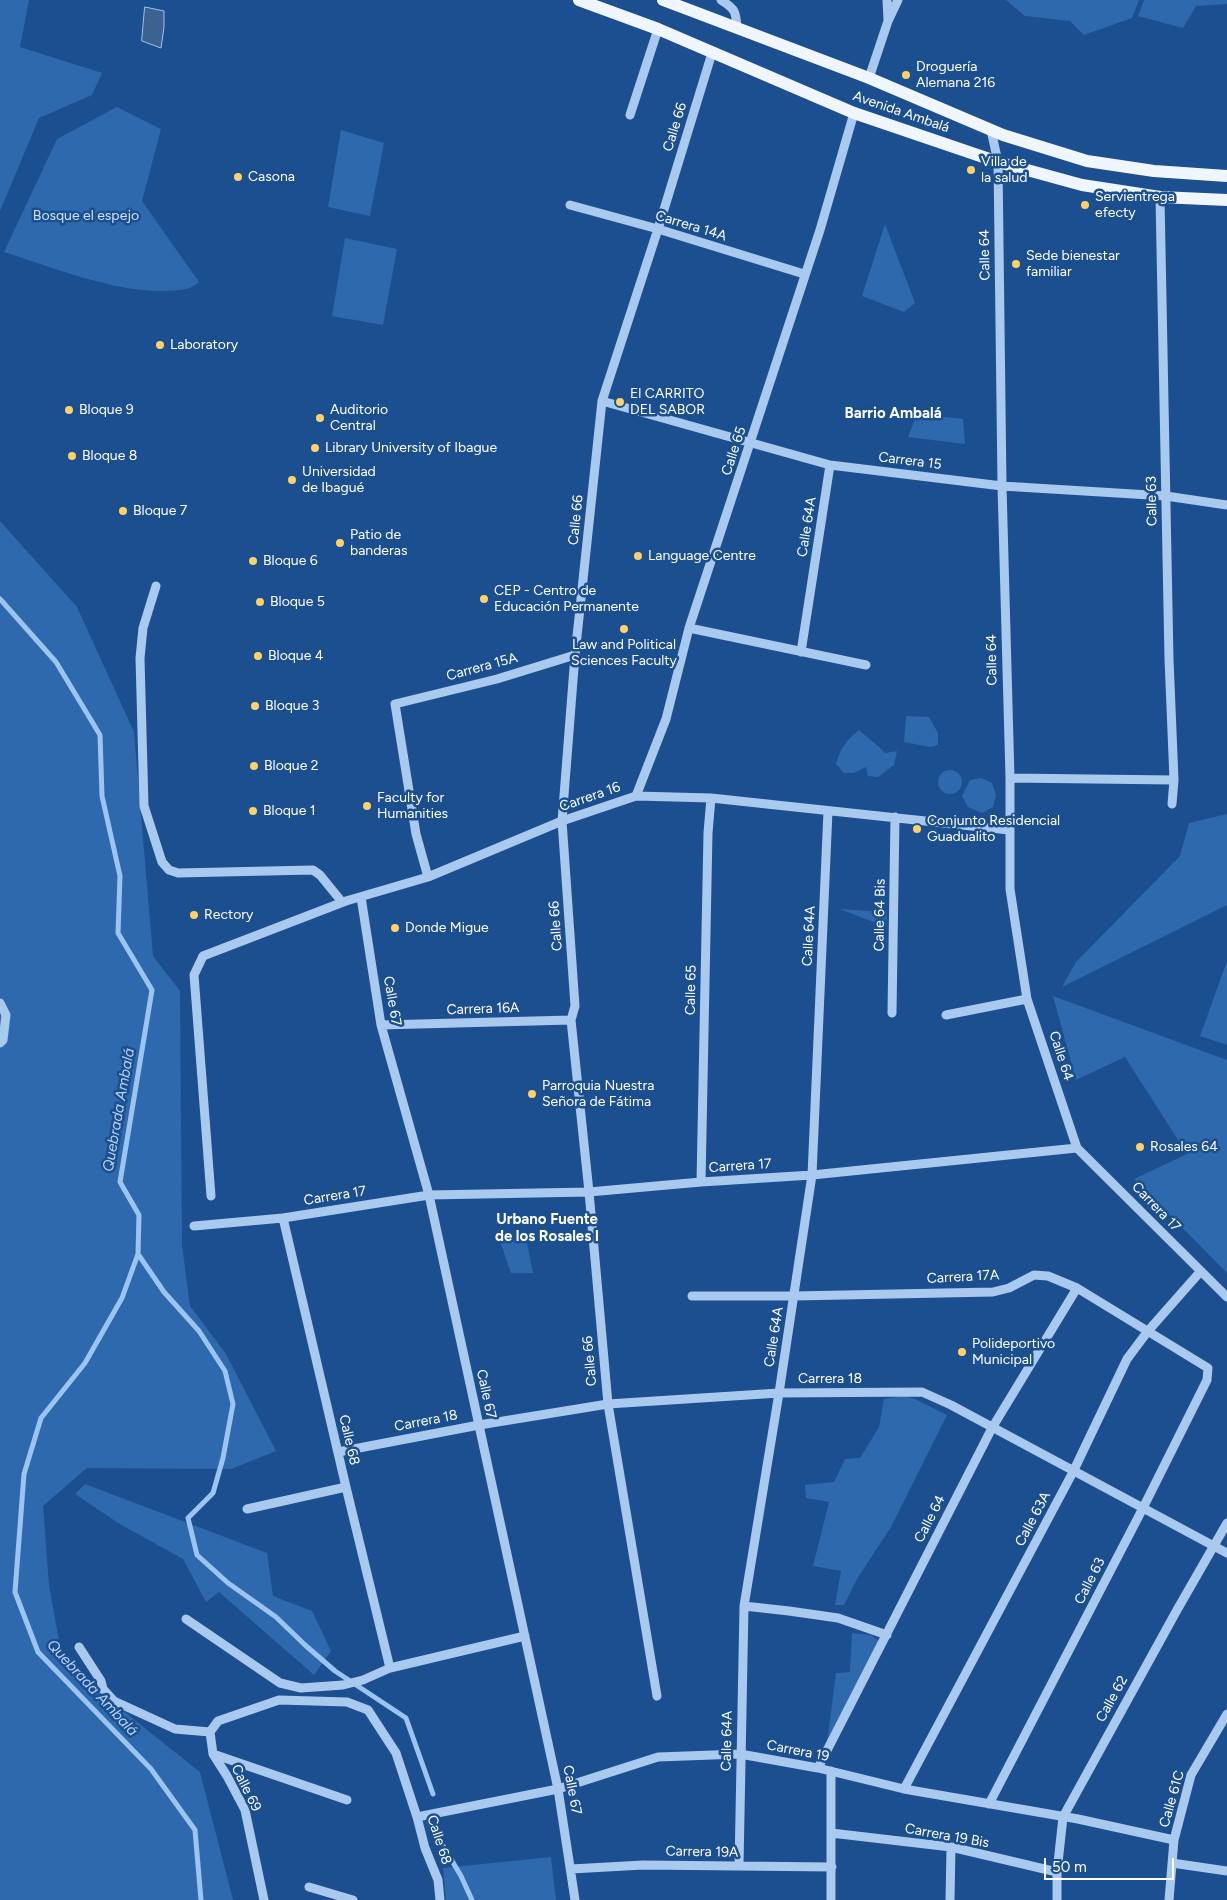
<!DOCTYPE html>
<meta charset="utf-8">
<style>
body{margin:0}
#map{position:relative;width:1227px;height:1900px;overflow:hidden;background:#1b4f8f;font-family:Figtree,sans-serif}
canvas{display:block}
.scale{position:absolute;left:1044px;top:1858px;width:130px;height:22px;box-sizing:border-box;border:2px solid #fff;border-top:0;padding-left:6px;font-size:15px;line-height:18px;white-space:nowrap;color:#fff;-webkit-text-stroke:4px #1b4f8f;paint-order:stroke}
</style>
<div id="map">
<canvas width="1227" height="1900"></canvas>
<div class="scale">50 m</div>
</div>
<script>
const ctx = document.querySelector('canvas').getContext('2d');
ctx.lineJoin = 'round';
function fillPath(path, color) {
  ctx.fillStyle = color;
  ctx.fill(path, 'evenodd');
}
function trace(path, color, width, dash) {
  ctx.strokeStyle = color;
  ctx.lineWidth = width;
  ctx.lineCap = dash ? 'butt' : 'round';
  ctx.setLineDash(dash || []);
  ctx.stroke(path);
}
function write(font, color, halo, rows, align = 'center') {
  ctx.font = font + ' Figtree,sans-serif';
  ctx.lineWidth = 5;
  ctx.setLineDash([]);
  ctx.textBaseline = 'middle';
  ctx.strokeStyle = halo;
  ctx.fillStyle = color;
  for (const [text, x, y, turn = 0] of rows) {
    ctx.save();
    ctx.translate(x, y);
    ctx.rotate((+turn || 0) * Math.PI / 180);
    ctx.textAlign = isNaN(turn) ? turn : align;
    if (halo) ctx.strokeText(text, 0, 0);
    ctx.fillText(text, 0, 0);
    ctx.restore();
  }
}
fillPath(new Path2D(`
 M0 0H29L20 47 102 73 92 95 39 118 0 211Z
 M1006 0H1139L1132 18 1084 35 1070 21 1025 16Z
 M1144 0H1227V4L1196 6 1183 28 1138 16Z
 M117 107 161 129 142 201 199 282C195 285 191 288 186 289 129 299 58 269 4 252L57 139Z
 M341 130 384 143 370 216 328 207Z
 M885 224 915 303 904 312 862 296Z
 M345 238 397 249 383 325 332 316Z
 M917 414 963 419 965 444 908 437Z
 M0 521 77 607 134 732 153 956 180 991 182 1245 190 1306 226 1354 276 1451 231 1469 87 1468 43 1506 49 1585 63 1663 200 1772 233 1900H0Z
 M906 716 929 717 938 733V745L930 747 904 742Z
 M859 730 879 747 885 753 897 751 894 765 878 777 868 776 866 767 854 773H844L836 764C840 748 847 740 859 730Z
 M938 782a12 12 0 1 1 24 0a12 12 0 1 1-24 0Z
 M981 778 992 783 996 795 993 807 982 813 968 807 962 796 970 780Z
 M1227 814V905L1062 987 1076 962 1180 856 1189 823Z
 M840 909 887 912 886 927Z
 M1227 961V1045L1200 1036Z
 M1053 996 1227 1060V1273L1134 1179 1187 1154 1125 1057 1076 1080Z
 M525 1233 533 1273H511L499 1238Z
 M904 1396 915 1399 947 1415 891 1527 857 1579 844 1605H835L841 1571 813 1566 829 1502 806 1498 805 1485 834 1482 845 1459 860 1458 879 1427 884 1399Z
 M85 1484 267 1553 273 1596 312 1611 331 1651 314 1675 219 1592 206 1602 183 1559 118 1523 75 1494Z
 M852 1633 871 1635 879 1641 827 1743 836 1673 850 1672Z
 M551 1857 556 1900H446L443 1868Z`), '#2e69ad');
const water = new Path2D(`
 M145 7 164 11V27L161 48 142 41Z`);
fillPath(water, '#3c6290');
trace(water, '#9cc4f0', 1);
trace(new Path2D(`
 M0 599 56 662 100 735 102 796 120 876 118 933 152 990 120 1182 139 1215 138 1254 122 1298 85 1363 41 1418 24 1474 15 1592 38 1652 151 1769 195 1830 201 1900
 M138 1254 164 1292 199 1331 225 1371 233 1404 223 1458 213 1493 188 1518 197 1555 228 1583 276 1617 305 1645 335 1671 406 1718 433 1794
 M429 1822 461 1876 472 1900`), '#9cc4f0', 5);
trace(new Path2D(`
 M721 0C735 9 736 11 737 28
 M887 0 888 20
 M869 78 888 21 898 0
 M630 115 658 29
 M991 130 998 162 1002 486 1010 778V889L1027 999 1077 1148 1227 1297
 M1160 197 1169 659 1174 780 1172 804
 M570 205 658 229 804 274
 M602 401 830 465 1002 486 1166 496 1227 505
 M156 586 143 628 140 658 144 806 162 862 169 870 178 873 313 870 320 875 342 902
 M689 628 866 665
 M801 652 830 465
 M1010 778 1174 780
 M636 796 666 719 689 628 820 230 854 113
 M428 877 416 834 395 704 497 679 575 655
 M361 897 381 1025 429 1195 558 1789 575 1900
 M0 1003 6 1015 3 1040 0 1043
 M892 1013 895 817
 M946 1015 1027 999
 M571 1020 589 1192 608 1404 657 1696
 M381 1025 571 1020 575 1006 562 821 575 655 602 401 658 229 712 53
 M701 1182 708 833 711 798
 M211 1196 194 975 203 956 346 901 428 877 562 821 636 796 711 798 1009 830
 M283 1218 346 1487 390 1668
 M194 1226 283 1218 429 1195 589 1192 701 1182 812 1175 1077 1148
 M692 1296H794L993 1292 1009 1288 1034 1275 1048 1276 1077 1288 1208 1368 1207 1380 1143 1508 989 1804
 M338 1452 479 1425 608 1404 779 1393 922 1392 951 1405 1227 1553
 M247 1509 346 1487
 M744 1606 789 1611 838 1618 887 1635
 M186 1619 280 1683 301 1688 343 1685 363 1680 390 1668 525 1636
 M79 1647 101 1681 103 1689 114 1701 175 1729 210 1732
 M213 1754 347 1800
 M818 1768 992 1428 1077 1288
 M904 1789 1073 1472 1127 1359 1148 1331 1200 1272
 M417 1817 558 1789 658 1757 740 1754 818 1768 904 1789 1078 1819 1174 1840
 M831 1833 951 1847 1057 1872
 M1172 1863 1227 1871
 M739 1866 744 1606 779 1393 812 1175 828 811
 M571 1869 643 1865 832 1867
 M309 1887 353 1900
 M264 1900 245 1810 227 1776 213 1754 210 1732 218 1721 279 1700 347 1702 368 1710 396 1753 417 1817 425 1848 438 1880 440 1900
 M831 1900V1771
 M950 1900 951 1847
 M1057 1900V1872L1063 1817 1177 1610 1227 1523
 M1169 1900 1174 1840 1191 1775 1227 1714`), '#a9c9ee', 9);
trace(new Path2D(`
 M579 0 658 29 854 113 998 162 1082 185 1160 197 1227 200
 M663 0 869 78 1003 135 1087 161 1154 171 1227 176`), '#f0f6ff', 12);
for (const [x, y, r, color] of [
 [906,75,5,"#ffd166"],
 [971,170,5,"#ffd166"],
 [238,177,5,"#ffd166"],
 [1085,205,5,"#ffd166"],
 [1016,264,5,"#ffd166"],
 [160,345,5,"#ffd166"],
 [620,402,5,"#ffd166"],
 [69,410,5,"#ffd166"],
 [320,418,5,"#ffd166"],
 [315,448,5,"#ffd166"],
 [72,456,5,"#ffd166"],
 [292,480,5,"#ffd166"],
 [123,511,5,"#ffd166"],
 [340,543,5,"#ffd166"],
 [638,556,5,"#ffd166"],
 [253,561,5,"#ffd166"],
 [484,599,5,"#ffd166"],
 [260,602,5,"#ffd166"],
 [624,629,5,"#ffd166"],
 [258,656,5,"#ffd166"],
 [255,706,5,"#ffd166"],
 [254,766,5,"#ffd166"],
 [367,806,5,"#ffd166"],
 [253,811,5,"#ffd166"],
 [917,829,5,"#ffd166"],
 [194,915,5,"#ffd166"],
 [395,928,5,"#ffd166"],
 [532,1094,5,"#ffd166"],
 [1140,1147,5,"#ffd166"],
 [962,1352,5,"#ffd166"]
]) {
  const dot = new Path2D();
  dot.arc(x, y, r, 0, 2 * Math.PI);
  ctx.fillStyle = color;
  ctx.fill(dot);
  trace(dot, '#1b4f8f', 2);
}
write('14px', '#fff', '#1b4f8f', [
 ["Droguería",916,67],
 ["Alemana 216",916,83],
 ["Villa de",981,162],
 ["la salud",981,178],
 ["Casona",248,177],
 ["Servientrega",1095,197],
 ["efecty",1095,213],
 ["Sede bienestar",1026,256],
 ["familiar",1026,272],
 ["Laboratory",170,345],
 ["El CARRITO",630,394],
 ["DEL SABOR",630,410],
 ["Bloque 9",79,410],
 ["Auditorio",330,410],
 ["Central",330,426],
 ["Library University of Ibague",325,448],
 ["Bloque 8",82,456],
 ["Universidad",302,472],
 ["de Ibagué",302,488],
 ["Bloque 7",133,511],
 ["Patio de",350,535],
 ["banderas",350,551],
 ["Language Centre",648,556],
 ["Bloque 6",263,561],
 ["CEP - Centro de",494,591],
 ["Educación Permanente",494,607],
 ["Bloque 5",270,602],
 ["Law and Political",624,645,"center"],
 ["Sciences Faculty",624,661,"center"],
 ["Bloque 4",268,656],
 ["Bloque 3",265,706],
 ["Bloque 2",264,766],
 ["Faculty for",377,798],
 ["Humanities",377,814],
 ["Bloque 1",263,811],
 ["Conjunto Residencial",927,821],
 ["Guadualito",927,837],
 ["Rectory",204,915],
 ["Donde Migue",405,928],
 ["Parroquia Nuestra",542,1086],
 ["Señora de Fátima",542,1102],
 ["Rosales 64",1150,1147],
 ["Polideportivo",972,1344],
 ["Municipal",972,1360]
], 'left');
write('14px', '#fff', '#1b4f8f', [
 ["Avenida Ambalá",901,112,19],
 ["Calle 66",675,127,-73],
 ["Carrera 14A",691,226,17],
 ["Calle 64",985,255,-91],
 ["Calle 65",734,451,-72],
 ["Carrera 15",910,461,7],
 ["Calle 63",1152,501,-91],
 ["Calle 66",576,520,-84],
 ["Calle 64A",807,527,-81],
 ["Calle 64",992,660,-91],
 ["Carrera 15A",482,667,-15],
 ["Carrera 16",590,797,-19],
 ["Calle 64 Bis",880,915,-89],
 ["Calle 66",556,926,-94],
 ["Calle 64A",809,936,-87],
 ["Calle 65",691,990,-89],
 ["Calle 67",392,1001,80],
 ["Carrera 16A",483,1009,-2],
 ["Calle 64",1061,1056,72],
 ["Carrera 17",740,1166,-4],
 ["Carrera 17",335,1196,-9],
 ["Carrera 17",1156,1207,46],
 ["Carrera 17A",963,1277,-3],
 ["Calle 64A",774,1337,-81],
 ["Calle 66",590,1361,-95],
 ["Carrera 18",830,1379],
 ["Calle 67",486,1394,78],
 ["Carrera 18",426,1421,-11],
 ["Calle 68",349,1440,77],
 ["Calle 64",930,1519,-63],
 ["Calle 63A",1033,1519,-62],
 ["Calle 63",1090,1581,-63],
 ["Calle 62",1112,1699,-61],
 ["Calle 64A",727,1741,-89],
 ["Carrera 19",798,1751,11],
 ["Calle 69",246,1788,64],
 ["Calle 67",572,1790,79],
 ["Calle 61C",1172,1799,-74],
 ["Carrera 19 Bis",947,1836,10],
 ["Calle 68",439,1840,72],
 ["Carrera 19A",702,1852,1]
]);
write('14px', '#cfe3fa', '#1b4f8f', [
 ["Bosque el espejo",86,216]
]);
write('bold 15px', '#fff', '#1b4f8f', [
 ["Barrio Ambalá",893,414],
 ["Urbano Fuente",547,1220],
 ["de los Rosales I",547,1237]
]);
write('italic 15px', '#b5d3f5', '#1b4f8f', [
 ["Quebrada Ambalá",119,1110,-80],
 ["Quebrada Ambalá",92,1688,47]
]);
</script>
